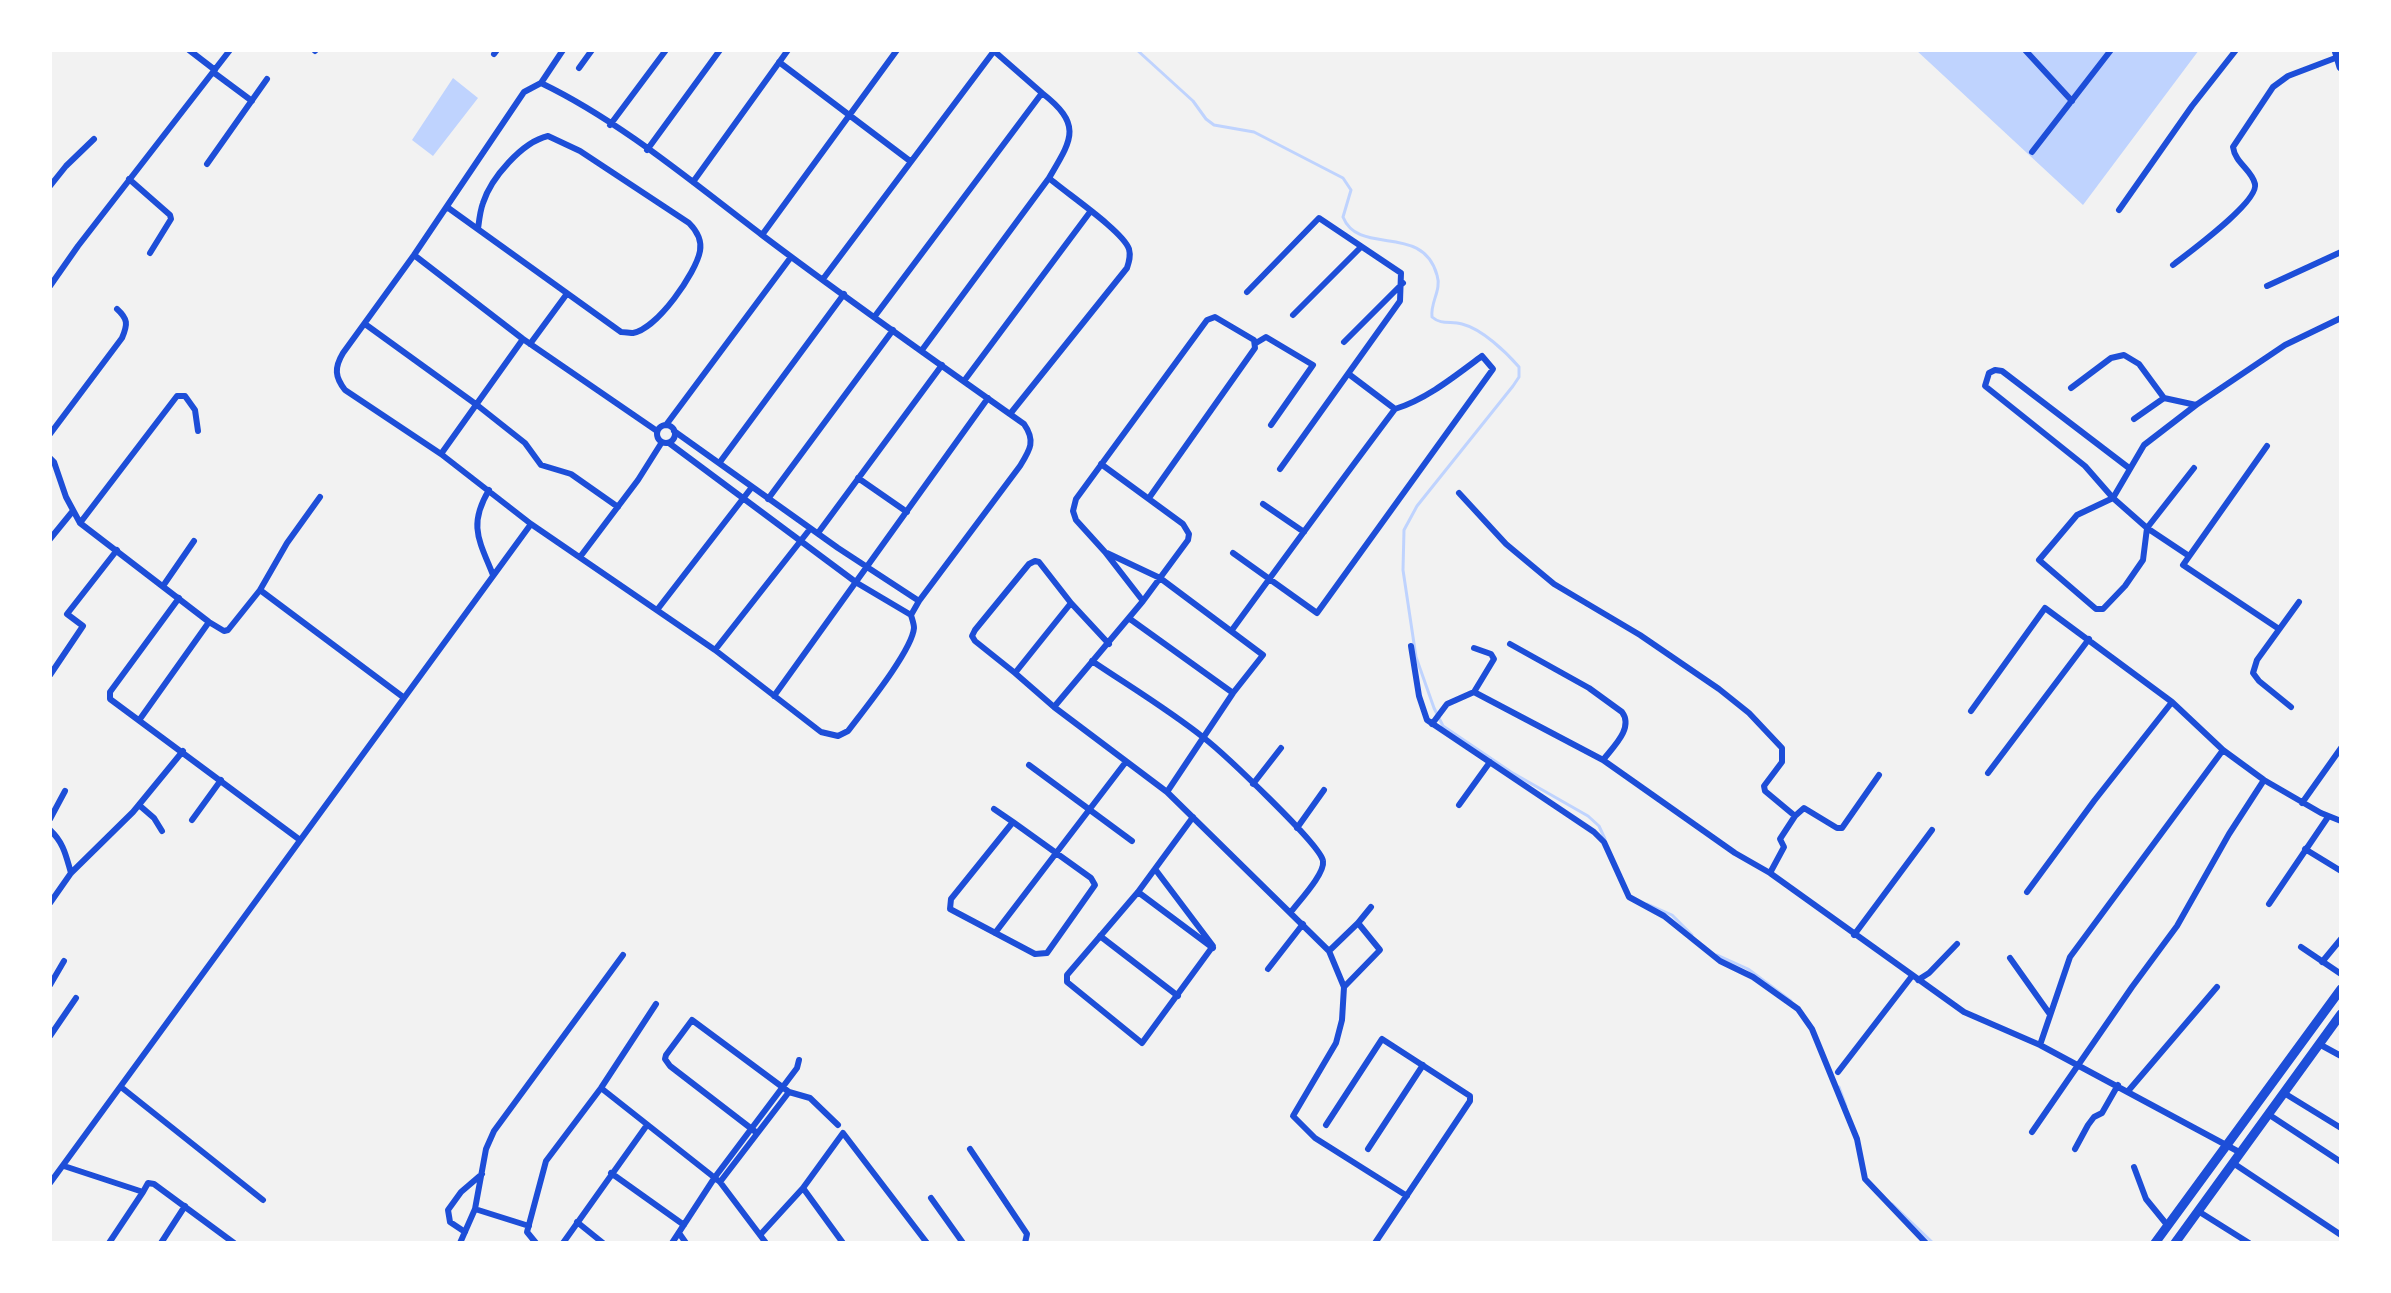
<!DOCTYPE html>
<style>
body{margin:0}
#map{position:relative;width:2391px;height:1293px;overflow:hidden;background:#f2f2f2;font-family:Mulish,sans-serif}
canvas{display:block}
.frame{position:absolute;inset:0;border:52px solid #fff;pointer-events:none}
</style>
<div id="map">
<canvas width="2391" height="1293"></canvas>
<div class="frame"></div>
</div>
<script>
const ctx = document.querySelector('canvas').getContext('2d');
ctx.lineJoin = 'round';
function fillPath(path, color) {
  ctx.fillStyle = color;
  ctx.fill(path, 'evenodd');
}
function trace(path, color, width, dash) {
  ctx.strokeStyle = color;
  ctx.lineWidth = width;
  ctx.lineCap = dash ? 'butt' : 'round';
  ctx.setLineDash(dash || []);
  ctx.stroke(path);
}
fillPath(new Path2D(`
 M1916 50H2199L2083 205Z
 M453 78 478 98 433 156 412 140Z`), '#bfd3fe');
trace(new Path2D(`
 M1137 50 1193 101 1206 119 1214 125 1254 132 1343 178 1351 190 1343 217C1359 257 1422 222 1437 275 1442 290 1430 302 1432 317 1441 325 1451 321 1462 324 1482 329 1506 352 1519 367V377L1513 386 1417 506 1404 530 1403 570 1416 657 1434 708 1443 726 1511 772 1588 816 1599 826 1605 839
 M1647 904 1672 915 1692 935
 M1717 955 1748 969 1791 1001
 M1839 1087 1846 1106
 M1892 1204 1933 1243`), '#bfd3fe', 3);
trace(new Path2D(`
 M189 50 215 70
 M314 50 315 51
 M2025 50 2072 101
 M494 54 497 50
 M779 62 910 161
 M579 68 592 50
 M213 72 252 101
 M541 83C620 121 692 182 762 235 848 300 936 362 1024 424 1036 441 1030 450 1020 466L919 601 911 615C912 619 914 624 914 628 912 651 863 711 848 731L838 736 821 732 715 650 531 524 441 454 345 390C335 377 334 368 343 353L414 255 524 92Z
 M541 83 563 50
 M610 125 666 50
 M647 150 720 50
 M2032 152 2111 50
 M207 164 267 79
 M129 179 170 215 171 219 150 253
 M693 182 788 50
 M50 186 66 166 94 139
 M447 207 621 332C622 332 632 333 633 333 657 329 696 273 700 251 702 240 697 231 689 223L580 151 548 136C522 142 491 178 483 203 480 211 479 221 478 229
 M2119 210 2192 106 2236 50
 M762 235 897 50
 M414 255 523 339 657 431
 M2173 265C2188 253 2259 202 2255 184 2252 170 2235 163 2233 147L2273 87 2288 76 2338 57
 M823 279 994 51 1042 93
 M50 286 78 246 230 50
 M2267 286 2341 252
 M1247 292 1319 218 1401 273 1400 301 1280 469
 M1293 315 1361 247
 M875 316 1042 93C1083 125 1072 139 1049 178 1066 193 1123 231 1129 249 1131 256 1129 262 1127 268L1010 414
 M365 324 477 405 525 443 541 465 571 474 618 507
 M1344 342 1403 283
 M1256 343 1266 337 1313 365 1271 425
 M530 344 566 295
 M922 350 1049 178
 M1350 375 1395 409
 M964 381 1090 212
 M2071 388 2111 358 2124 355 2139 364 2164 398 2196 405
 M2134 419 2164 398
 M657 434a9 9 0 1 1 18 0a9 9 0 1 1-18 0Z
 M666 425 791 257
 M674 431 838 548 919 601
 M50 434 122 338C128 324 128 319 117 309
 M669 443 857 583 911 615
 M2267 446 2183 565 2279 629
 M441 454 523 339
 M50 458 54 462 66 497 80 523 209 622 224 631 228 630 260 590 403 697
 M720 462 844 294
 M1101 464 1183 524 1189 534 1188 540 1143 601
 M2129 468 2002 371 1995 370 1989 373 1985 386 2085 466 2113 498 2077 515 2039 560 2096 609H2103L2125 586 2143 560 2147 528 2194 468
 M858 478 907 512
 M489 490C468 525 479 540 493 575
 M1459 493 1506 544 1554 584 1640 635 1719 689 1749 713 1782 748V762L1764 786 1765 791 1795 816 1804 808 1837 828H1842L1879 775
 M768 499 893 330
 M1263 504 1304 532
 M80 523 177 396H185L195 410 198 431
 M818 533 942 365
 M50 539 72 512
 M1107 553 1160 578 1263 655 1233 693 1167 792
 M2189 556 2147 528 2113 498 2144 445 2196 405 2285 345 2341 318
 M580 557 638 480 662 442
 M163 586 194 541
 M260 590 287 543 320 497
 M179 598 110 692V699L300 840
 M657 610 752 487
 M1130 619 1233 693
 M1232 630C1286 556 1340 482 1395 409 1427 399 1455 376 1482 356L1493 369 1317 613 1233 553
 M1109 644 1071 603 1015 673 1054 707 1167 792 1329 951 1344 987 1342 1020 1336 1043 1293 1116 1315 1138 1407 1196
 M1510 644 1589 688 1622 712C1634 728 1613 747 1603 760
 M1411 646 1419 696 1427 720 1594 832 1604 842 1629 897 1664 916 1720 961 1753 977 1798 1009 1812 1029 1857 1139 1865 1179 1926 1243
 M715 650 810 529
 M1092 661C1129 686 1169 710 1204 738 1222 752 1321 845 1323 861 1325 874 1299 901 1291 912
 M1015 673 975 641 972 636 975 630 1029 564 1035 561 1039 562 1071 603
 M50 675 83 626 67 614 117 550
 M1474 692 1603 760 1735 853 1770 873 1964 1012 2040 1045 2241 1153
 M1474 692 1494 659 1491 654 1474 648
 M774 696 988 398
 M1054 707 1143 601 1105 552 1076 520 1073 511 1076 499 1207 320 1215 317 1254 340 1255 348 1149 498
 M2291 707 2259 681 2253 673 2257 660 2299 602
 M1971 711 2045 608 2172 702 2223 750 2264 780 2321 813 2341 821
 M140 719 209 622
 M1432 724 1447 704 1474 692
 M1029 765 1132 841
 M1988 773 2089 639
 M1253 784 1281 748
 M2302 803 2341 748
 M139 805 154 818 162 831
 M1459 805 1490 762
 M994 809 1013 822
 M50 819 65 791
 M192 820 221 780
 M1013 822 1091 878 1095 885 1047 953 1035 954 950 909 951 899Z
 M1297 828 1324 790
 M50 830C64 843 66 856 71 873
 M2305 849 2341 871
 M1155 869 1213 946 1142 1043 1067 982V975L1138 892 1193 817
 M1770 873 1784 847 1780 839 1795 816
 M1138 892 1213 948
 M2027 892 2094 801 2172 702
 M50 903 71 873 133 812 183 751
 M2269 904 2328 817
 M995 933 1125 763
 M1854 935 1932 830
 M1100 936 1178 996
 M2301 947 2341 974
 M1329 951 1358 923 1371 907
 M2010 958 2049 1013
 M2322 962 2341 939
 M1268 969 1303 924
 M1918 980 1929 973 1957 944
 M50 985 64 961
 M1344 987 1380 950 1358 923
 M50 1036 76 998
 M2319 1044 2341 1056
 M2040 1045 2070 957 2223 750
 M1838 1072 1912 976
 M121 1087 263 1200
 M601 1088 720 1182 766 1243
 M2129 1090 2217 987
 M2284 1093 2341 1128
 M2268 1114 2341 1162
 M1326 1125 1382 1039 1470 1096V1101L1375 1243
 M2032 1132 2132 987 2177 926 2229 834 2264 780
 M757 1133 670 1066 665 1059 666 1055 692 1020 789 1092 810 1098 838 1125
 M970 1149 1027 1234 1025 1243
 M1368 1149 1423 1065
 M2075 1149 2088 1125 2094 1117 2102 1113 2118 1085
 M2233 1163 2341 1235
 M64 1166 143 1192 148 1183 154 1184 234 1243
 M2134 1167 2146 1199 2168 1226
 M611 1173 684 1225
 M720 1182 789 1092
 M50 1183 531 524
 M803 1188 843 1243
 M931 1198 963 1243
 M475 1209 529 1226
 M2198 1211 2249 1243
 M577 1222 603 1243
 M465 1232 450 1222 448 1210 461 1192 482 1174
 M679 1233 686 1243
 M760 1235 803 1188 843 1133 927 1243
 M109 1243 143 1192
 M161 1243 185 1206
 M460 1243 475 1209 486 1149 494 1131 623 955
 M536 1243 527 1232 546 1161 601 1088 656 1004
 M563 1243 647 1125
 M672 1243 715 1177 797 1068 799 1060`), '#1d4ed8', 6);
trace(new Path2D(`
 M2336 50 2341 67
 M2155 1243 2341 989
 M2175 1243 2341 1014`), '#1d4ed8', 9);
</script>
